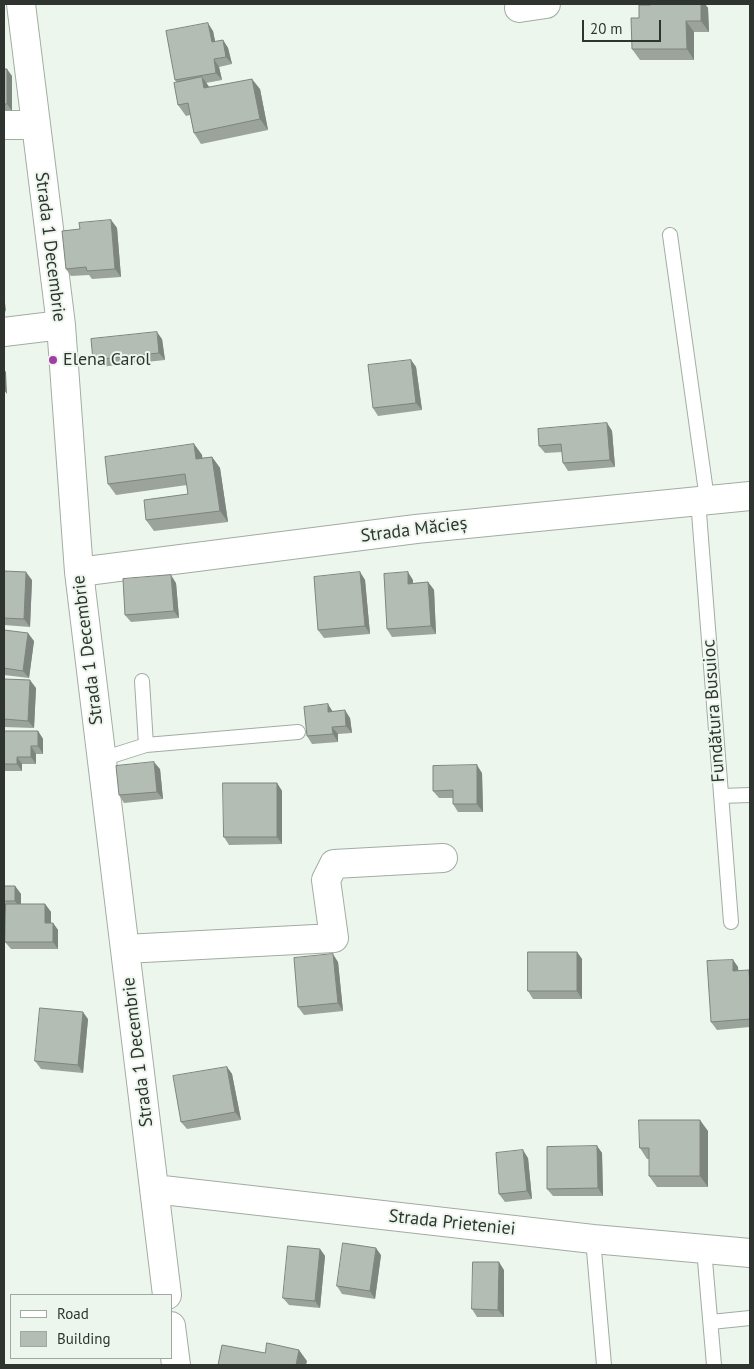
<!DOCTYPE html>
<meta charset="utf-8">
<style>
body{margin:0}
#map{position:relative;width:754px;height:1369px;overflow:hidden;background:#ecf6ec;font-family:"PT Sans",sans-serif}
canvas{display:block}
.frame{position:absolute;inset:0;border:5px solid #303430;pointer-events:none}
.legend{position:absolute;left:10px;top:1294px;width:162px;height:65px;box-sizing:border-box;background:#ecf6ec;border:1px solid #a1a8a1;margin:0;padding:6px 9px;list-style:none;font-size:15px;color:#303430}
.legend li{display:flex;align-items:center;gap:10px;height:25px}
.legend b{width:25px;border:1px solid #a1a8a1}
.scale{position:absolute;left:582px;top:20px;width:79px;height:22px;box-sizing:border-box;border:2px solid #303430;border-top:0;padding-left:6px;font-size:15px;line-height:18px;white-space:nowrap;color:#303430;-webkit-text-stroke:4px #ecf6ec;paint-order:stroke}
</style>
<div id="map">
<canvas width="754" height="1369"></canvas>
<div class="frame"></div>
<ul class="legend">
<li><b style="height:6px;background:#fff"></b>Road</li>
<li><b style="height:14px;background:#b4bdb4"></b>Building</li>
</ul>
<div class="scale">20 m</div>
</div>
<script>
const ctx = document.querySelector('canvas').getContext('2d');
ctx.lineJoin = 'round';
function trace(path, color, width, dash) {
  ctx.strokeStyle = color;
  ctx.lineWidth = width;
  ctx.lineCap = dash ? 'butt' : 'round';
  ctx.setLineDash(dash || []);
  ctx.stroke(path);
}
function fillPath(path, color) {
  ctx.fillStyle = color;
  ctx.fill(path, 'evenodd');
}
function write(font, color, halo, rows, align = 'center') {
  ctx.font = font + ' "PT Sans",sans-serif';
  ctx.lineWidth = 4;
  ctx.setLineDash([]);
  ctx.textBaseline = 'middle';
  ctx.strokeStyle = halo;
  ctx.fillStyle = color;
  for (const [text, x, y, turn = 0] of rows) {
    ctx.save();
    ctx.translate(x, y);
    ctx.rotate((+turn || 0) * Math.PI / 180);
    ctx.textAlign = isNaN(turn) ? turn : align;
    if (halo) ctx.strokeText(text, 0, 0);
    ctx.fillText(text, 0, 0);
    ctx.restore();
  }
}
const service = new Path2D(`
 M670 235 707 499
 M698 500 731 922
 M142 681 146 745
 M102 759 146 745 298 732
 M721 796 750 795
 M593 1239 604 1365
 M704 1249 714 1365
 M711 1322 750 1318`);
const minor = new Path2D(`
 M21 4 61 325 79 572 167 1295
 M519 8 546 4
 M4 125H34
 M4 332 61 325
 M79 572 416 529 750 496
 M125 949 334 938 326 880 334 864 443 858
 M154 1189 593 1239 750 1253
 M171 1326 176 1365`);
trace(service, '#a2aca3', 16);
trace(minor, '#a2aca3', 30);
trace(service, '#fff', 14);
trace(minor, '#fff', 28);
fillPath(new Path2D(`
 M650 4H705L708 8 709 32H694V60H640L632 49Z
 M213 31 215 42 223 40 228 48 232 64 219 67 222 80 206 83 209 87 260 89 268 130 201 144 194 133 190 115 186 116 178 105 177 83 175 80Z
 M4 69 12 76V111H4Z
 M111 220 117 228 121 277 92 279 89 275 71 276 66 269 80 229Z
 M162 339 165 360 99 367 93 360Z
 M411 360 416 367 422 410 378 416 373 408Z
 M607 423 612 431 615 467 568 471 563 463 562 452 545 453 539 446Z
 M194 444 202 455V458L212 457 220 468 228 522 154 531 146 520 188 494 187 485 116 495 108 484Z
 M4 571 32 580 30 627 4 625Z
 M360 572 365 580 370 634 324 638 318 630Z
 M413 580V583L428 582 434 590 436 634 392 637 387 629Z
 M176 583 179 618 131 622 125 615Z
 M4 630 34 641 29 678 4 675Z
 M4 679 36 688 34 728 4 727Z
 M333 711 350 718 352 733 338 734V742L312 744 307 736Z
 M4 731H38L43 739V754H36V764H22V771H4Z
 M160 769 163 799 124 803 119 795Z
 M482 773 483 812H458L453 804V798H439L433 791Z
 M277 783 282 791V844L229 845 224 837Z
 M4 886H15L21 894V904H45L51 912V923H53L58 930V949H11L5 942 6 909H4Z
 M577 952 582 959V999H533L528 991Z
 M733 960 738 967V971H750V1027L717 1030 711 1022Z
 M338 962 343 1011 304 1015 298 1007Z
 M88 1019 83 1073 41 1069 35 1061Z
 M227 1067 232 1074 241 1120 187 1129 181 1122Z
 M708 1131V1187H657L649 1176V1159H647L640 1148Z
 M597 1146 602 1153 603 1196H553L547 1189Z
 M528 1158 532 1199 505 1202 499 1194Z
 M320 1249 325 1256 320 1308 289 1305 283 1298Z
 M381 1255 375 1299 342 1294 337 1286Z
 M504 1270V1317H477L472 1309Z`), '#9ba39b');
fillPath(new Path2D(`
 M701 4H705L708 8 709 32 701 21Z
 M686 21 694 32V60L687 49Z
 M208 23 213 31 217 50 212 42Z
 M223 40 228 48 232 64 226 57Z
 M214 59 219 67 222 80 216 73Z
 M7 69 12 76V111L7 104Z
 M202 77 210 88H204Z
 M252 79 260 89 268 130 260 119Z
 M111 220 117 228 121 277 115 269Z
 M4 293 6 312 4 308Z
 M157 332 162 339 165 360 159 353Z
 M411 360 416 367 422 410 416 403Z
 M4 369 6 372 7 394 4 390Z
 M607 423 612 431 615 467 610 460Z
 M194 444 202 455 204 470 196 459Z
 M212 457 220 468 228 522 220 511Z
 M26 572 32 580 30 627 24 619Z
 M360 572 365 580 370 634 365 626Z
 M408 572 413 580V591L408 584Z
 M171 575 176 583 179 618 174 611Z
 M428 582 434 590 436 634 431 626Z
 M28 633 34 641 29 678 23 671Z
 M30 680 36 688 34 728 28 721Z
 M328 704 333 712H328Z
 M345 710 350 718 352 733 346 726Z
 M332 727 338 734V742L333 734Z
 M38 731 43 739V754L38 746Z
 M31 746 36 754V764L31 757Z
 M17 757 22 764V771L17 764Z
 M154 762 160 769 163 799 157 792Z
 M477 765 482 773 483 812 477 804Z
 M277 783 282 791V844L277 837Z
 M15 886 21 894V909L15 901Z
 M45 904 51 912V930L45 923Z
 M53 923 58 930V949L53 942Z
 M577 952 582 959V999L577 991Z
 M333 954 338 962 343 1011 338 1003Z
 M733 960 738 967 739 979 733 971Z
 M83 1012 88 1019 83 1073 78 1065Z
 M227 1067 232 1074 241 1120 235 1112Z
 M700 1120 708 1131V1187L700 1176Z
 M597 1146 602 1153 603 1196 598 1188Z
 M523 1150 528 1158 532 1199 527 1191Z
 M376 1248 381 1255 375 1299 370 1291Z
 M320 1249 325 1256 320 1308 315 1301Z
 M499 1262 504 1270V1317L498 1310Z
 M299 1350 307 1361 306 1365H296Z`), '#7e847e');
const building = new Path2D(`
 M650 4H701V21H686L687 49H632L631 18H639V5H650Z
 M208 23 212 42 223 40 226 57 214 59 216 73 175 80 166 31Z
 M4 69H7V104H4Z
 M202 77 204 88 252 79 260 119 194 133 188 103 178 105 174 83Z
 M111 220 115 269 87 271 86 267 66 269 62 231 80 229 79 223Z
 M157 332 159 353 93 360 91 339Z
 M411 360 416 403 373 408 368 365Z
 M607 423 610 460 563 463 561 444 539 446 538 429Z
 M194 444 196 459 212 457 220 511 146 520 144 500 188 494 185 474 108 484 105 457Z
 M4 571 26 572 24 619 4 618Z
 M360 572 365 626 318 630 314 577Z
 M408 572V584L428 582 431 626 387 629 384 574Z
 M171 575 174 611 125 615 123 579Z
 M4 630 28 633 23 671 4 668Z
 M4 679 30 680 28 721 4 719Z
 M328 704V712L345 710 346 726 332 727 333 734 307 736 304 707Z
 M4 731H38V746H31V757H17V764H4Z
 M154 762 157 792 119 795 116 766Z
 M477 765V804H453V790L433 791V766Z
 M223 783H277V837H224Z
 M4 886H15V901H4Z
 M6 904H45V923H53V942H5Z
 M528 952H577V991H528Z
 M333 954 338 1003 298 1007 294 958Z
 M733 960V971L749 970 750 986V1019L711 1022 707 961Z
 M40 1008 83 1012 78 1065 35 1061Z
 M227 1067 235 1112 181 1122 173 1076Z
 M639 1120H700V1176H649V1148H640Z
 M597 1146 598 1188 547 1189V1147Z
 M523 1150 527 1191 499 1194 496 1153Z
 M343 1243 376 1248 370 1291 337 1286Z
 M288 1246 320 1249 315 1301 283 1298Z
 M473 1262H499L498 1310 472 1309Z
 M267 1343 299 1350 296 1365H218L222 1345 265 1353Z`);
fillPath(building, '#b4bdb4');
trace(building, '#7e847e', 1);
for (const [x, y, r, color] of [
 [53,360,5,"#a13ea4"]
]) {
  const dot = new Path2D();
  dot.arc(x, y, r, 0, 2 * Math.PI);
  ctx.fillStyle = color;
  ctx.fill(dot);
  trace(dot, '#ecf6ec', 2);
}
write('18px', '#303430', '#ecf6ec', [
 ["Strada 1 Decembrie",50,247,83],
 ["Strada Măcieș",414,530,-7],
 ["Strada 1 Decembrie",88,650,-97],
 ["Fundătura Busuioc",714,711,-94],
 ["Strada 1 Decembrie",138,1052,-97],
 ["Strada Prieteniei",452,1223,6]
]);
write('18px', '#303430', '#ecf6ec', [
 ["Elena Carol",63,360]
], 'left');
</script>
